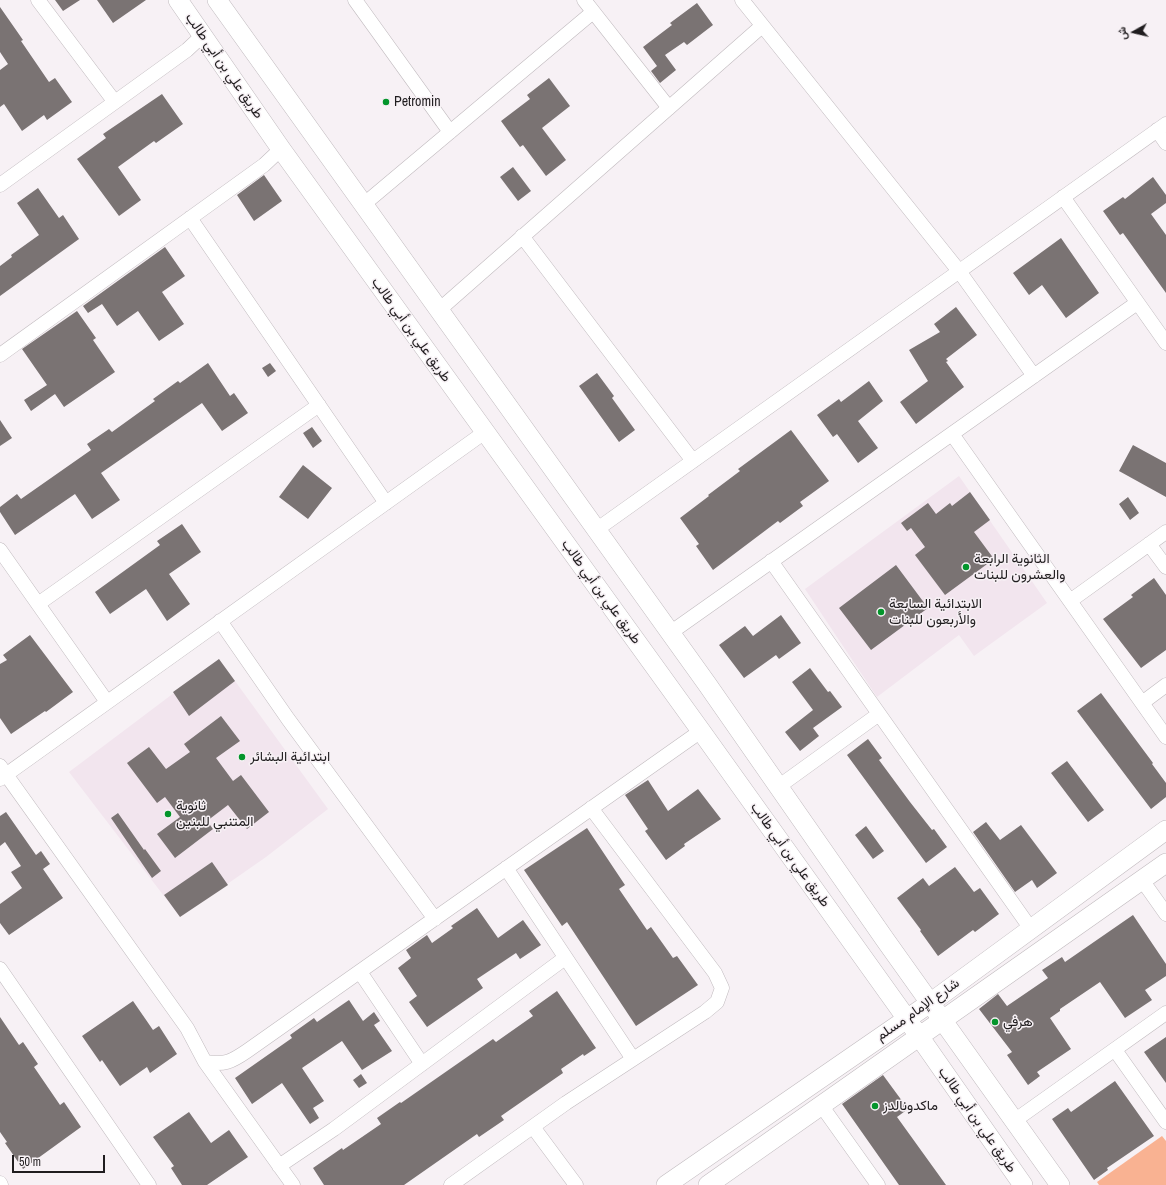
<!DOCTYPE html>
<meta charset="utf-8">
<style>
body{margin:0}
#map{position:relative;width:1166px;height:1185px;overflow:hidden;background:#f7f1f5;font-family:"Archivo Narrow",Vazirmatn,sans-serif}
canvas{display:block}
.north{position:absolute;left:1114px;top:12px;width:40px;height:40px;-webkit-text-stroke:3px #f7f1f5;paint-order:stroke;rotate:262deg;font-size:11px;font-weight:700;line-height:16px;text-align:center;color:#201d1f}
.north::after{content:'';display:block;margin:auto;width:14px;height:18px;background:#201d1f;clip-path:polygon(50% 0,100% 100%,50% 72%,0 100%)}
.scale{position:absolute;left:12px;top:1155px;width:93px;height:18px;box-sizing:border-box;border:2px solid #201d1f;border-top:0;padding-left:5px;font-size:12px;line-height:14px;white-space:nowrap;color:#201d1f;-webkit-text-stroke:3px #f7f1f5;paint-order:stroke}
</style>
<div id="map">
<canvas width="1166" height="1185"></canvas>
<div class="north">ش</div>
<div class="scale">50 m</div>
</div>
<script>
const ctx = document.querySelector('canvas').getContext('2d');
ctx.lineJoin = 'round';
function fillPath(path, color) {
  ctx.fillStyle = color;
  ctx.fill(path, 'evenodd');
}
function trace(path, color, width, dash) {
  ctx.strokeStyle = color;
  ctx.lineWidth = width;
  ctx.lineCap = dash ? 'butt' : 'round';
  ctx.setLineDash(dash || []);
  ctx.stroke(path);
}
function write(font, color, halo, rows, align = 'center') {
  ctx.font = font + ' "Archivo Narrow",Vazirmatn,sans-serif';
  ctx.lineWidth = 3;
  ctx.setLineDash([]);
  ctx.textBaseline = 'middle';
  ctx.strokeStyle = halo;
  ctx.fillStyle = color;
  for (const [text, x, y, turn = 0] of rows) {
    ctx.save();
    ctx.translate(x, y);
    ctx.rotate((+turn || 0) * Math.PI / 180);
    ctx.textAlign = isNaN(turn) ? turn : align;
    if (halo) ctx.strokeText(text, 0, 0);
    ctx.fillText(text, 0, 0);
    ctx.restore();
  }
}
fillPath(new Path2D(`
 M959 476 1047 603 974 656 959 635 877 697 805 589Z
 M219 659 328 809 266 857 180 917 69 772Z`), '#f2e5ee');
fillPath(new Path2D(`
 M1162 1136 1166 1141V1185H1099L1097 1182Z`), '#f9b292');
fillPath(new Path2D(`
 M55 0H80L63 11Z
 M97 0H146L113 23Z
 M697 3 713 25 687 45 684 42 665 55 676 70 660 83 651 71 657 66 643 47 672 25 670 23Z
 M0 7 23 40 21 41 49 82 55 78 72 102 47 120 44 115 22 131 4 104 0 107V70L8 64 0 52Z
 M549 78 570 106 542 128 566 160 546 176 523 145 520 147 501 121 530 99 527 95Z
 M162 94 183 124 156 143 154 141 118 167 141 200 119 216 77 159 106 138 103 134Z
 M513 167 531 191 518 201 500 177Z
 M264 175 282 201 254 221 237 195Z
 M1153 177 1166 195V203L1151 214 1166 235V293L1123 233 1120 235 1103 211 1123 197 1125 199Z
 M38 188 59 218 63 215 79 239 0 296V266L12 257 11 255 39 235 17 203Z
 M1061 238 1099 293 1066 318 1042 285 1029 295 1013 273Z
 M165 247 185 276 162 292 184 324 159 341 138 311 117 326 102 304 88 313 83 306Z
 M956 307 977 335 946 359 948 361 946 362 964 387 916 424 900 402 928 381 909 350 940 332 934 324Z
 M77 311 96 338 93 340 115 372 64 407 55 394 31 411 24 400 47 385 22 349Z
 M208 363 230 396 234 393 248 413 222 431 202 403 101 473 120 500 92 519 75 494 15 535 0 512V507L17 494 21 499 91 450 87 444 109 429 112 432 155 401 153 399 178 381 180 383Z
 M270 363 276 371 268 377 262 368Z
 M597 373 614 396 612 398 635 430 619 442 579 386Z
 M869 381 883 401 858 421 878 448 858 463 837 434 833 437 817 415 839 399 841 402Z
 M0 420 12 438 0 446Z
 M312 427 322 441 313 448 303 433Z
 M791 430 829 481 800 502 803 506 780 523 778 521 713 570 696 546 699 544 680 518 709 496 708 495 740 471 738 469Z
 M1133 445 1166 463V497L1119 471Z
 M303 465 332 488 308 519 279 497Z
 M970 492 990 520 974 532 994 559 945 595 915 555 925 547 911 528 907 531 901 523 928 503 936 514 950 503 952 506Z
 M1128 497 1139 513 1130 520 1119 504Z
 M182 524 201 552 169 574 190 604 167 621 146 589 110 614 95 592 160 545 157 541Z
 M896 565 928 608 871 650 839 608Z
 M1154 578 1166 595V650L1141 668 1103 619 1133 597 1131 595Z
 M781 615 801 643 779 659 776 655 744 678 719 645 745 626 753 636Z
 M30 635 73 692 46 712 45 711 11 734 0 718V664L7 660 3 655Z
 M219 659 235 681 189 716 173 692Z
 M810 668 828 692 830 691 842 707 813 728 819 736 800 751 785 732 813 710 792 682Z
 M1101 693 1153 763 1152 764 1166 783V797L1151 809 1077 711Z
 M221 716 240 741 216 758 233 781 241 775 269 812 247 829 228 805 207 821 213 829 175 858 157 834 180 817 165 797 157 803 127 763 149 747 166 769 190 752 184 744Z
 M868 739 882 758 879 760 910 802 932 830 934 829 947 847 926 863 847 755Z
 M1067 761 1104 810 1088 822 1051 773Z
 M648 780 668 811 698 789 721 819 684 844 685 846 666 860 645 831 648 829 625 795Z
 M6 812 36 855 41 851 50 864 43 869 63 898 9 935 0 923V904L22 888 11 872 21 866 5 842 0 846V816Z
 M118 813 144 850 145 849 161 871 152 878 111 818Z
 M986 822 1000 840 1021 825 1057 873 1037 888 1032 880 1015 892 973 832Z
 M866 826 884 851 873 859 855 835Z
 M587 828 625 885 619 889 647 930 651 927 673 958 677 956 698 985 636 1026 567 922 562 926 524 870Z
 M212 862 228 885 180 917 164 895Z
 M955 867 974 892 980 888 999 914 975 932 973 930 938 956 920 931 921 930 897 898 923 878 929 886Z
 M477 908 498 938 523 920 541 945 520 959 516 953 477 979 483 988 427 1027 409 1002 417 996 398 968 411 958 406 950 427 935 432 943 453 928 451 926Z
 M1133 915 1166 964V976L1145 990 1152 1000 1125 1018 1100 982 1060 1009V1011L1050 1018 1071 1049 1037 1072 1040 1076 1028 1085 1007 1055 1012 1052 979 1009 998 994 1007 1006 1048 978 1042 970 1062 957 1065 962Z
 M557 991 596 1048 584 1056 583 1054 561 1069 563 1073 501 1116 504 1120 479 1137 477 1134 404 1185H324L313 1168 342 1148 343 1150 381 1124 377 1118 400 1102 401 1103 493 1039 496 1042 533 1016 529 1011Z
 M349 1000 363 1021 374 1012 380 1021 374 1025 392 1051 362 1070 342 1041 302 1068 324 1101 313 1108 319 1118 310 1124 282 1083 252 1104 235 1078 292 1038 290 1035 314 1018 317 1022Z
 M133 1001 153 1030 159 1026 177 1054 150 1073 147 1067 120 1086 102 1060 100 1062 82 1036Z
 M0 1017 19 1045 23 1042 38 1064 34 1067 60 1105 64 1102 81 1127 23 1169 5 1143 7 1142 0 1132Z
 M1166 1037V1083L1144 1052Z
 M361 1074 367 1083 359 1088 353 1080Z
 M883 1075 908 1109 897 1117 946 1185H899L842 1104Z
 M1115 1081 1154 1136 1107 1168 1108 1170 1094 1180 1052 1119 1068 1108 1071 1112Z
 M189 1112 211 1143 229 1130 248 1157 207 1185H182L171 1168 174 1166 153 1137Z`), '#7a7373');
const street = new Path2D(`
 M38 0 114 101
 M355 0 450 132
 M584 0 669 108
 M742 0 959 271 1034 376
 M1157 130 1166 143
 M0 185 187 50 203 35
 M1063 197 1166 343
 M363 205 593 12
 M190 218 386 503
 M522 236 693 461
 M439 310 762 26
 M0 355 264 165 281 149
 M952 434 1166 737
 M596 530 1166 124
 M1149 544 1166 567
 M0 550 107 702
 M771 561 1031 929
 M1070 601 1166 532
 M38 604 319 405
 M220 621 288 719 435 919
 M670 633 1137 303
 M1142 703 1166 685
 M0 766 187 1028 205 1062C225 1065 231 1062 247 1051L701 731
 M0 779 485 432
 M778 787 879 714
 M506 868 633 1059
 M1142 880 1166 914
 M0 969 149 1185
 M360 972 422 1064
 M1115 1050 1166 1122
 M205 1062 293 1185
 M821 1105 878 1185
 M1014 1121 1166 1013
 M533 1127 576 1185
 M279 1166 334 1129 565 958
 M0 1183 1 1185
 M451 1185 566 1103 705 1012 717 1002 722 988 715 973 591 808`);
const secondary = new Path2D(`
 M178 0 281 149 701 731 907 1019 1023 1185
 M217 0 707 684 886 941 1060 1185
 M666 1185 930 1003 1166 830
 M708 1185 1166 863`);
trace(street, '#c0babe', 15);
trace(secondary, '#c0babe', 20);
trace(street, '#fff', 14);
trace(secondary, '#fff', 19);
for (const [x, y, r, color] of [
 [386,102,4,"#03952b"],
 [966,567,4,"#03952b"],
 [881,612,4,"#03952b"],
 [242,757,4,"#03952b"],
 [168,814,4,"#03952b"],
 [995,1022,4,"#03952b"],
 [875,1106,4,"#03952b"]
]) {
  const dot = new Path2D();
  dot.arc(x, y, r, 0, 2 * Math.PI);
  ctx.fillStyle = color;
  ctx.fill(dot);
  trace(dot, '#f7f1f5', 1.5);
}
write('14px', '#201d1f', '#f7f1f5', [
 ["طريق علي بن أبي طالب",224,66,55],
 ["طريق علي بن أبي طالب",411,330,54],
 ["طريق علي بن أبي طالب",601,592,54],
 ["طريق علي بن أبي طالب",790,855,54],
 ["شارع الإمام مسلم",918,1010,-35],
 ["طريق علي بن أبي طالب",977,1120,55]
]);
write('14px', '#201d1f', '#f7f1f5', [
 ["Petromin",394,102],
 ["الثانوية الرابعة",974,559],
 ["والعشرون للبنات",974,575],
 ["الابتدائية السابعة",889,604],
 ["والأربعون للبنات",889,620],
 ["ابتدائية البشائر",250,757],
 ["ثانوية",176,806],
 ["المتنبي للبنين",176,822],
 ["هرفي",1003,1022],
 ["ماكدونالدز",883,1106]
], 'left');
</script>
